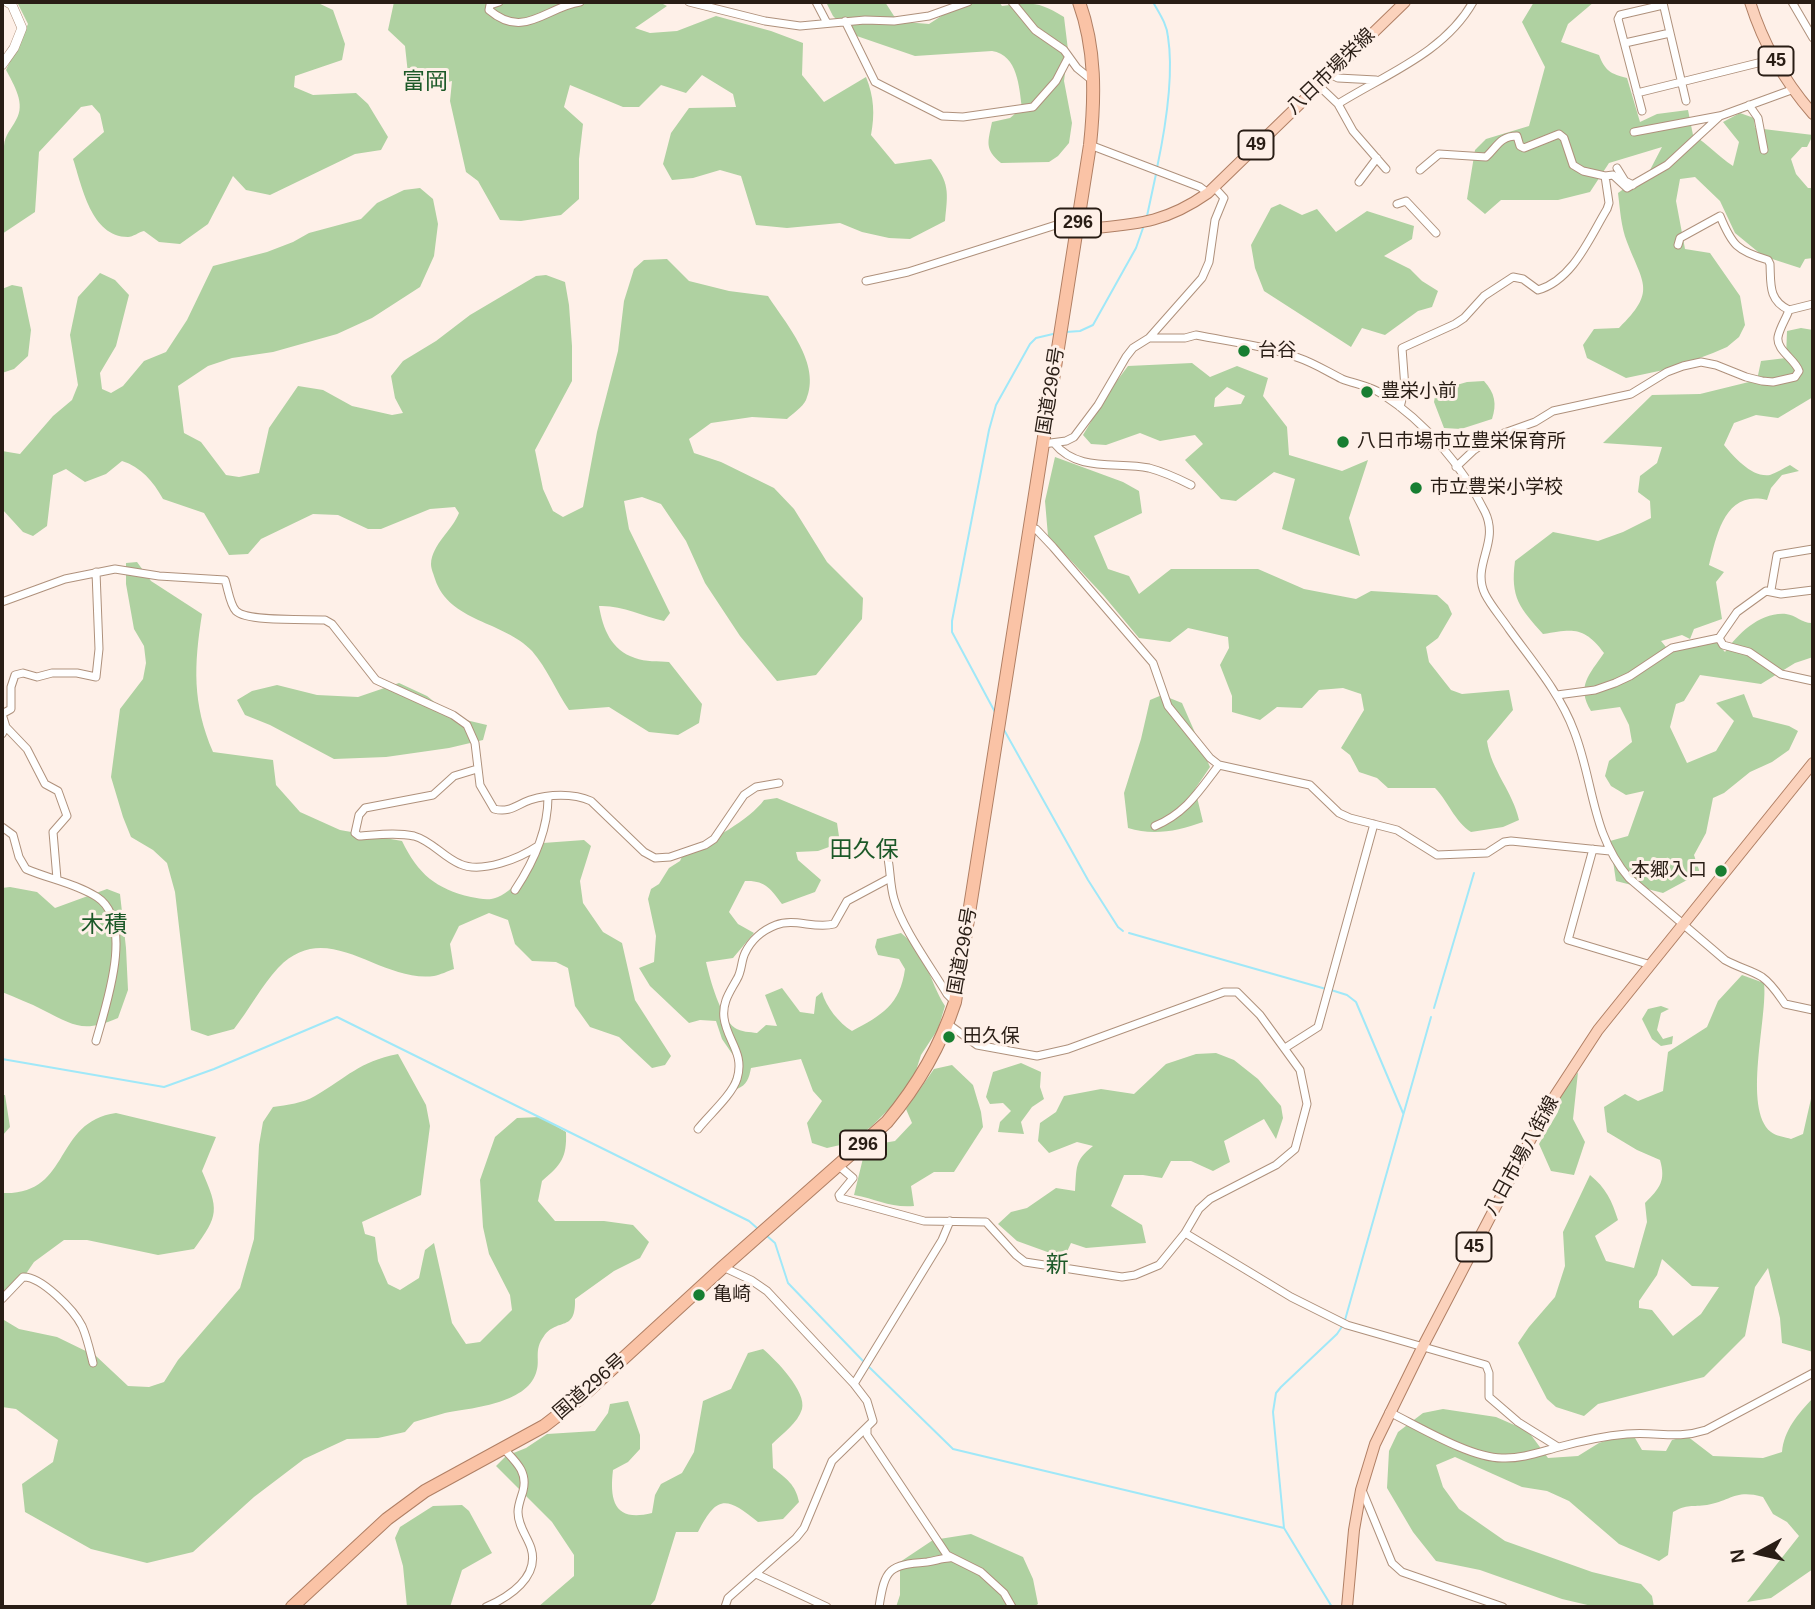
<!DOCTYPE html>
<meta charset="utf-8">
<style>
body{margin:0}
#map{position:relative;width:1815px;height:1609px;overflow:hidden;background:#fef0e8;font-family:Arial,sans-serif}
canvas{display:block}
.frame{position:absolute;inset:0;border:4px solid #291d15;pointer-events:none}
.north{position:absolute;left:1724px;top:1518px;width:70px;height:70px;-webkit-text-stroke:5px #fef0e8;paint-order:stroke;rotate:262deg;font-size:19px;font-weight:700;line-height:28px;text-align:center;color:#291d15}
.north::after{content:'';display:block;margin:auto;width:24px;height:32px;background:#291d15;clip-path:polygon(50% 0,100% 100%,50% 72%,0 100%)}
</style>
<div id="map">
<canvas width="1815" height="1609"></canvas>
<div class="frame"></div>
<div class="north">N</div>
</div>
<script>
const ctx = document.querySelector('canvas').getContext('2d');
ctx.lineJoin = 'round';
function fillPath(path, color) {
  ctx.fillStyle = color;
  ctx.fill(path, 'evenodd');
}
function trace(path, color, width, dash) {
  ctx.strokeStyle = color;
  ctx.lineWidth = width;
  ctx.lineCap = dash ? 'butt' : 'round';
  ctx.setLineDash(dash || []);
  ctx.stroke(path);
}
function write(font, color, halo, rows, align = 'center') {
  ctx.font = font + ' Arial,"Noto Sans JP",sans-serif';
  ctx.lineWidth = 6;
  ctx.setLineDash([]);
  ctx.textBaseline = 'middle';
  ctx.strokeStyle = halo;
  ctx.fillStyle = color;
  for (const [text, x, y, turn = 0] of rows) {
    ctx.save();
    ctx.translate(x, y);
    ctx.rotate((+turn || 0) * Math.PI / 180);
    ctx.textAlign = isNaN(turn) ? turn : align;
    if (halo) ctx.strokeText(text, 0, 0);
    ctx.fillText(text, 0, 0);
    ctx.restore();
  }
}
fillPath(new Path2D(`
 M17 2H316L333 10 345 44 342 60 295 76 294 87 313 95 356 93 368 104 388 137 381 150 355 154 270 195 246 190 233 176 208 224 180 244 159 242 144 231C139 232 133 237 128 237 91 237 82 186 73 159L104 132 100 114 92 105 81 107 39 152 35 212 2 234V148L4 146C5 134 11 130 16 120 26 104 14 85 6 70L28 24Z
 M394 2H659L667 6 635 28 650 33 677 31 716 16 771 31 803 43 802 75 824 102 866 77C874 97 875 114 871 135L895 164 931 159C950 183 948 192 945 221L910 239 889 238 862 232 840 223 787 228 756 225 741 176 720 170 693 178 672 180 663 164 671 133 689 108 736 107 733 94 702 75 686 93 661 85 639 107H623L570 85 564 107 583 124 579 159V199L561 215 521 221 500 220 478 181 466 172 450 101 452 81 424 88 408 74 405 46 388 30Z
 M828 2H885L894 16 905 22 929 24 963 2H999L1002 6C1031 2 1038 1 1064 17L1068 50 1064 81 1072 123 1069 143 1058 156 1049 162 1001 163C984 149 988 142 992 122L1010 118 1022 108C1019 87 1018 55 992 51L915 56 851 34 833 16 827 4Z
 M1534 2H1594L1568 24 1561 42 1599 55C1605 71 1611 74 1627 78L1640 122 1657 114 1688 110 1693 135C1708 144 1718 156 1733 166L1739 142 1723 122 1740 113 1754 118 1755 128 1813 135 1807 147H1802L1791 159 1796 174 1808 188H1813V258L1805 259 1800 268 1763 256 1735 233 1720 201 1695 177 1680 179 1676 201 1685 249 1710 253 1740 296 1745 325 1739 337 1727 347 1713 353 1673 368 1626 378 1587 358 1583 345 1594 329 1619 328C1657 291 1643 284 1627 242 1621 227 1620 209 1618 193L1650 170 1662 147 1609 163 1590 192 1558 200H1501L1485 214 1467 199 1475 150 1486 139 1529 126 1545 67 1522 22Z
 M420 188 433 199 438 224 434 256 420 287 372 318 337 334 273 352 232 358 208 366 178 386 184 433 201 442 226 475 239 477 259 473 269 428 298 386 323 390 352 406 392 415 403 413 395 398 391 376 403 361 436 341 470 315 536 276 546 275 565 282 569 305 572 346V381L535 450 543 489 553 511 563 517 583 507 597 432 618 351 624 301 634 269 644 260 667 259 689 281 729 291 768 296C786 324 822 364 806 400 803 407 792 414 787 419L752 417 711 423 689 439 694 453 721 462 774 488 794 509 827 562 863 598 862 619 816 675 777 681 740 636 705 583 686 541 661 504 642 497 624 501 629 529 670 613 664 621C642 616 622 605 599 606 603 629 611 650 635 658 645 662 659 661 669 662L702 704 699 723 678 735 649 732 609 707 569 710C556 691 547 668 532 651 504 621 449 622 435 579 434 575 431 569 431 564 432 544 452 531 459 513L455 507 430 509 381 529H368L338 515 313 514 261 539 248 554 229 555 204 513 163 499C153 481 141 467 122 461L106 474 85 482 66 469 53 475 47 526 33 536 23 532 2 509V451L20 454 53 416 72 400 78 385 70 335 78 297 100 273 115 280 129 295 116 346 100 373 102 389 111 393 123 386 144 361 166 352 187 320 213 266 267 252 293 242 309 233 361 219 377 203 404 190Z
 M1280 204 1302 215 1317 209 1336 232 1367 211 1414 226 1412 239 1384 256 1410 269 1422 281 1438 291 1432 307 1418 311 1385 335 1362 328 1351 347 1264 291 1255 268 1251 245 1271 208Z
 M12 285 22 287 31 330 28 356 14 369 2 373V289Z
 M1801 328 1813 330V397L1778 418 1756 415 1734 423 1724 445C1734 457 1752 478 1770 475 1776 473 1784 468 1790 465L1799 471 1782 475 1771 488 1767 500C1725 490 1717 534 1709 565L1724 572 1716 582 1722 619 1694 629 1690 639 1682 635 1661 641 1666 647 1683 648 1716 642 1725 652C1739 633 1760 612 1786 614 1796 615 1803 624 1813 623V657L1795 663 1761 684 1700 675 1684 701 1676 704 1670 727 1687 763 1716 751 1734 721 1716 703 1744 694 1753 717 1789 726 1798 731 1789 750 1772 762 1750 772 1724 793 1713 798 1706 833 1694 855 1700 873 1663 893 1616 881 1610 841 1628 836 1644 791 1626 795 1611 786 1605 776 1609 761 1632 742 1629 725 1620 707 1591 711C1576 686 1589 675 1604 653 1584 626 1573 629 1543 634 1520 608 1510 598 1515 561L1553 532 1598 541 1623 532 1651 518 1650 501 1638 492 1640 476 1657 463 1662 447 1603 443 1652 395 1700 394 1757 380 1761 361 1786 358 1787 331Z
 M1192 363 1210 377 1237 366 1268 378 1263 396 1287 427 1289 455 1342 471 1368 460 1349 518 1360 556 1282 529 1295 479 1274 472 1236 501 1221 499 1185 460 1203 444 1195 435 1160 441 1140 433 1106 445 1091 444 1083 435 1110 390 1128 366ZM1227 387 1245 396 1241 404 1214 407 1215 398Z
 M1484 381C1495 393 1497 404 1492 419L1461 429 1444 428 1434 402 1436 391 1467 382Z
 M1055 457 1123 482 1139 491 1142 513 1094 536 1108 569 1129 576 1139 594 1171 569H1258L1304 589 1356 599 1371 591 1437 595 1448 605 1452 614 1438 638 1426 647 1429 662 1451 690 1462 694 1509 690 1513 710 1487 741C1491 770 1513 792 1519 820L1503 827 1471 832C1455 822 1448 801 1435 788H1388L1377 778 1359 772 1350 755 1341 748 1364 710 1361 694 1343 688 1319 690 1302 708 1277 707 1260 720 1232 712V696L1220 665 1229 648 1228 637 1188 628 1170 642 1139 638 1104 596 1048 536 1045 501Z
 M137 562 151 581 202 614C194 665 192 703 213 752L273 760 276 785 300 812 340 830 402 841C418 874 436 889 471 897 481 899 489 901 498 897 518 889 533 860 543 843L584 840 591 846 580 881 583 903 603 932 622 943 635 1000 671 1056 665 1065 652 1068 619 1037 590 1027 575 1006 568 968 556 962 532 961 515 944 508 920 489 913 459 926 450 944 454 969C448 971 440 975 434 976 378 983 328 916 278 968 263 984 248 1011 234 1029L208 1036 191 1030 175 892 167 863 153 850 131 837 123 817 111 777 120 709 143 679 146 663 144 646 134 629 126 584V563Z
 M399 683 427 696 453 717 487 725 483 740 449 748 386 757 334 759 270 725 245 715 237 700 252 691 277 685 317 695 358 697Z
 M1162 695 1182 703 1210 767 1195 789 1203 822C1178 831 1153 836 1128 828L1124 793 1141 739 1150 700Z
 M777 798 837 823 840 843 818 851 796 852 798 860 821 880 815 892 782 904C771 889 765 880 745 881L729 912 738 924 754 933 733 958 706 962C710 979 720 1017 735 1028 741 1032 750 1032 757 1033L766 1025 777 1026 765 995 782 988 800 1012 814 1014 816 997 822 992C826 1007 839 1023 852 1031 882 1015 900 1005 905 969L899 959 878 955 875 947 877 939 901 933C928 954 928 979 945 1006L938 1029 921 1055 913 1080 900 1098 872 1126 849 1143 827 1148 812 1143 807 1123 822 1101 813 1091 801 1059 751 1068C749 1078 747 1085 737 1089L731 1082 736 1070 735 1058 722 1039 716 1021 700 1020 689 1023 650 986 639 968 654 962 656 936 648 899 651 889 659 884 669 868 680 861 686 848C709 844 750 819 764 800Z
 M10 887 37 892 55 908 107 889 120 894 126 948 128 990 118 1018C83 1033 75 1026 43 1010 30 1003 16 998 2 992V888Z
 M1742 975 1764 983C1768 1017 1742 1109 1771 1132 1775 1136 1786 1137 1791 1139L1803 1134 1813 1090V1352L1782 1343 1780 1318 1768 1268 1755 1287 1745 1336 1704 1377 1598 1404 1584 1416 1556 1407 1547 1399 1518 1343 1529 1327 1555 1297 1565 1266 1563 1232 1590 1175C1606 1188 1612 1201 1618 1220L1595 1236 1606 1261 1634 1268 1647 1222 1645 1203C1660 1188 1666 1181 1660 1160L1637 1150 1607 1132 1604 1107 1625 1094 1638 1101 1663 1091 1668 1052 1707 1027 1718 1001ZM1662 1259 1692 1286 1719 1287 1701 1314 1673 1336 1652 1310 1639 1308V1301L1657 1275Z
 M1661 1006 1669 1009 1661 1013 1657 1030 1663 1039 1673 1036 1672 1044 1661 1046 1652 1039 1642 1019 1648 1009Z
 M1216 1053 1234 1060 1258 1079 1281 1106 1283 1118 1276 1139 1264 1119 1224 1141 1230 1162 1213 1171 1191 1161H1171L1162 1178 1143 1175H1124L1111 1206 1142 1225 1146 1243 1086 1248 1071 1243 1064 1258 1017 1241 998 1224 1011 1212 1027 1208 1056 1188 1075 1191C1077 1167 1074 1161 1093 1146L1077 1142 1049 1153 1038 1141 1040 1123 1056 1112 1064 1096 1101 1089 1134 1094 1166 1064 1196 1054Z
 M398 1054 426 1105 430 1126 421 1195 362 1222 365 1234 375 1237 378 1261 388 1284 400 1290 419 1278 425 1250 434 1243 452 1323 466 1344 480 1342 512 1310 510 1295 489 1254 483 1227 480 1180 495 1137 517 1118 540 1117 566 1132C567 1158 561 1165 542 1181L538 1201 555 1221H604L633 1225 649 1242 640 1258 614 1271 575 1299C576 1333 558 1317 544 1336 533 1351 541 1360 536 1373 526 1404 471 1408 445 1413 435 1416 424 1419 414 1422L405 1432 378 1438 347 1439 304 1459 254 1497 193 1552 147 1563 91 1549 25 1512 22 1484 53 1462 58 1440 16 1409 2 1407V1312L4 1320 19 1329 57 1337 96 1356 128 1386 149 1387 164 1382 178 1360 240 1288 254 1239 259 1145 263 1122 273 1107C287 1105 303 1103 315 1096 348 1077 358 1062 398 1054Z
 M1021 1063 1041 1072 1040 1087 1044 1099 1032 1107 1021 1122 1024 1134 998 1132 1000 1122 1011 1111 1003 1103 990 1104 986 1097 993 1072Z
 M952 1065 973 1085 981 1112 983 1127 954 1172H934L911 1186 914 1206C890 1208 877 1199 854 1195L866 1146 895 1141 912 1123 906 1109 934 1069Z
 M1578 1072 1573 1119 1585 1142 1574 1175 1551 1171 1539 1144 1558 1112 1560 1097Z
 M2 1095H5L10 1127 2 1136Z
 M116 1113 216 1137 202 1171C219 1210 219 1215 194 1249L158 1255 87 1240H64L34 1262 19 1284 2 1298V1193C72 1196 52 1122 116 1113Z
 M763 1349C776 1360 807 1392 802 1409 798 1423 782 1434 772 1444L773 1468C786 1478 796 1485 799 1502L783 1519 758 1522C726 1496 717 1495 698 1532H676L655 1600 649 1607H538L574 1576V1555L552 1522 496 1466 506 1456 526 1448 547 1434 595 1431 608 1413 610 1404 628 1401 640 1435V1449L628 1462 613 1470C609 1503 616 1522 652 1513L655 1495 661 1484 682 1473 694 1452 703 1401 731 1389 748 1353Z
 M1813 1398V1569L1771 1598 1747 1602 1799 1536 1787 1522 1773 1514 1763 1497C1735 1489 1731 1501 1707 1505 1692 1507 1687 1504 1673 1512L1668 1555 1659 1561 1619 1544 1569 1501 1547 1491 1522 1487 1455 1457 1436 1465 1443 1487 1459 1509 1505 1541 1592 1572 1641 1584 1652 1596 1654 1607H1596L1562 1599 1480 1570 1436 1561 1413 1532 1387 1488 1389 1451 1398 1432 1423 1413 1443 1409 1496 1417 1528 1431 1548 1458 1578 1456 1599 1443 1617 1437 1635 1438 1642 1450 1666 1451 1672 1440 1687 1436 1713 1456 1763 1458 1782 1452C1784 1430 1798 1414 1813 1398Z
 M462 1505 469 1511 492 1553 462 1570 450 1607H407L403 1566 395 1538 400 1527 433 1506Z
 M971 1534 1023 1557 1033 1579 1038 1604 1033 1607H896L900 1595V1562L933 1540Z`), '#afd1a1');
trace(new Path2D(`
 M1153 2C1159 13 1167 24 1168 37 1174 75 1165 130 1157 168
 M1147 216 1156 174
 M1066 332 1080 331 1093 325 1136 248 1143 228
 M996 714 952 632V621L989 430 996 405 1030 344 1036 338 1053 334
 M1003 728 1088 880 1118 927 1123 931
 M1129 933 1326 989
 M1331 990 1347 995 1356 1002 1403 1113
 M1434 1008 1474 873
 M2 1059 164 1087 214 1069 337 1017 749 1221 757 1228
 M767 1236 775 1243 788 1283 864 1362
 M1345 1320 1431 1017
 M868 1366 953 1449 1284 1528
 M1332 1607 1284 1528 1273 1412 1276 1393 1281 1387 1337 1334 1343 1325`), '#a0e8f8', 2);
const minor = new Path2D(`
 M499 2 490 5 489 10C524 40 546 7 580 2
 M689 2 765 21 800 26 865 20 894 21 929 16 968 2
 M816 2 827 23
 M1012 2 1035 30 1064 50 1077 68 1093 81
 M1792 2 1813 38
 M1663 3 1686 101
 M845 21 875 82 942 116 963 117 1033 107 1056 81 1068 58
 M1625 43 1670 33
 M1330 74 1338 78 1376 80
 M1318 85 1338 104 1353 131 1386 169
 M1637 93 1774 59
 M1338 104C1386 74 1444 53 1473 2
 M1749 105 1758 118 1764 150
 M1642 111 1618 19 1620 15 1663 5
 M1634 132 1719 116
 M1090 145 1200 187 1208 193
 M1617 168 1625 181 1633 185
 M1420 170 1439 154 1486 157C1497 147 1500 136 1517 136L1520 146 1524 148 1559 134 1564 138 1573 165 1583 171 1605 176
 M1359 182 1377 158
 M1397 204 1406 201 1436 233
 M1678 245 1680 238 1720 216C1732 245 1737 251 1768 260L1770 264C1771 284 1768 300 1789 310L1813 304
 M866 281 908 272 1078 218
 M1149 338H1185L1196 335C1231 342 1266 346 1299 358 1314 363 1328 372 1342 379 1355 384 1370 386 1382 394 1425 422 1462 465 1485 512 1500 543 1471 565 1485 594 1491 606 1501 617 1509 629 1532 661 1560 693 1574 731 1594 782 1591 834 1629 878L1725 960C1737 967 1751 970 1762 977 1772 984 1778 994 1785 1004L1813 1010
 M1400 407 1405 388 1402 348 1455 324 1464 318 1484 296 1513 277 1523 279 1538 290C1573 280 1590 237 1607 209L1609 203 1605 176 1613 175 1627 188 1667 165 1720 116 1794 89
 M1054 443C1078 473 1118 461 1149 468 1164 472 1177 478 1191 485
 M1043 444 1066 441 1074 437 1098 405 1126 357 1133 348 1149 338 1202 278 1209 262 1215 220 1224 198 1214 187
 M1456 467 1474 450 1493 437 1535 422 1553 411 1631 394 1667 372 1683 366 1701 362 1716 365 1746 377 1762 381 1773 382 1795 377 1799 371C1795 359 1776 350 1778 337 1780 327 1786 319 1789 310
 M1029 527 1036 529 1053 547 1153 663 1168 706 1210 758 1219 765 1310 785 1339 813 1350 818 1397 830 1437 855 1487 853 1504 842 1511 841 1610 851
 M1771 590 1777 555 1813 549
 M2 602 65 579 115 569 159 576 225 580C228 589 230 605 236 611 247 622 308 619 325 620L332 624 376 680 453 715 467 725 475 743 480 785 494 809C510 813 516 805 530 800 549 794 573 793 591 801L644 852 655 858 670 857 705 845 714 839 744 795 756 787 779 783
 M1719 638 1723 645 1749 652 1781 674 1813 681
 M1557 695 1595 690 1615 683 1630 676 1672 648 1719 638 1737 612 1766 591 1781 594 1813 590
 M2 714 11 709V687L15 675 23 673 37 677 52 673H77L96 677 99 649 96 572
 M2 714 6 727 2 734
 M6 727 27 749 45 784 58 791 67 816 53 832 57 879
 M477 769 454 776 433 795 365 808 359 815 355 833 359 836C376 835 396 832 414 836 432 841 443 857 460 864 482 874 520 858 538 846
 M1155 826C1186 813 1199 791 1219 765
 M2 827 13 835 19 857 26 869C49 879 75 883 97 897 135 922 106 1005 96 1041
 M1593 849 1568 940 1651 965
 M886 850C891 866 889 882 894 899 902 928 931 967 947 994L955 1002
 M515 890C533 863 548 830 548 797
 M1285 1048 1318 1027 1374 824
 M698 1129C708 1116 732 1095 737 1079 745 1053 727 1041 724 1018 722 1002 730 992 737 979 742 971 741 961 745 953 751 940 763 930 776 925 794 918 815 929 834 924L847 901 890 878
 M839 1166 853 1178 839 1195 840 1198 924 1221 986 1222 1016 1255 1025 1262 1122 1277 1135 1275 1159 1265 1185 1233 1199 1209 1210 1199 1276 1165 1295 1149 1307 1104 1300 1070 1260 1015 1237 992H1224L1068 1049 1037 1056 977 1045 948 1024
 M1185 1233 1291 1297 1347 1325 1486 1365 1489 1373V1397L1518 1422 1558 1447
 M723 1267 751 1280 767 1291 854 1384 867 1401 873 1421 832 1461 804 1528 796 1538 728 1598 725 1607
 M2 1299 23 1277C41 1276 74 1310 82 1326 87 1337 90 1351 93 1363
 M854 1384 942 1240 950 1221
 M1389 1412C1418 1426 1470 1458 1502 1458 1521 1459 1540 1452 1559 1447 1581 1441 1605 1436 1627 1434 1657 1431 1675 1440 1706 1430L1813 1373
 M867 1429V1435L947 1555 981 1572 1004 1593 1012 1607
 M1362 1490 1392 1563 1402 1572 1503 1607
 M756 1574 827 1607
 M486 1607C509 1597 540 1577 531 1548 527 1536 518 1526 518 1512 518 1505 521 1498 523 1491 528 1472 516 1462 504 1449
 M879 1607C885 1568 889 1565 927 1562 935 1561 942 1558 949 1558`);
const tertiary = new Path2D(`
 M2 65 14 48 22 28 12 5 7 2`);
const primary = new Path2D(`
 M1750 2C1763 43 1784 81 1813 114
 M1076 230C1131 224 1161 226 1208 193L1405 2
 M1347 1607 1354 1530 1361 1490 1375 1444 1423 1346 1547 1108 1598 1030 1813 763`);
const trunk = new Path2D(`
 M292 1607 387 1519 425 1491 544 1426 579 1399 723 1267 887 1122C918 1085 940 1048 955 1002L1090 145C1095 97 1096 49 1079 2`);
trace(minor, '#af917c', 9);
trace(tertiary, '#af917c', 10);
trace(primary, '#b07f64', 12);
trace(trunk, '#b07f64', 14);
trace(minor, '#fff', 7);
trace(tertiary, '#fff', 9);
trace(primary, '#fbd2bc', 10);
trace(trunk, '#fac3a6', 12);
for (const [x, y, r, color] of [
 [1244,351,7,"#177e31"],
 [1367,392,7,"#177e31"],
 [1343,442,7,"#177e31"],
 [1416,488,7,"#177e31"],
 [1721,871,7,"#177e31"],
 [949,1037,7,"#177e31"],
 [699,1295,7,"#177e31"]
]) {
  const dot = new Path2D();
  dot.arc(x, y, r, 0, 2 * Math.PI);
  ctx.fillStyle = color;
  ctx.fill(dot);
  trace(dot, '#fef0e8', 2.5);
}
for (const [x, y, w] of [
 [1776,61,35],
 [1256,145,35],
 [1078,223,46],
 [863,1145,46],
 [1474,1247,35]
]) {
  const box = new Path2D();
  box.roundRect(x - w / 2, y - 14.5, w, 29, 5);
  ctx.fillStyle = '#fef0e8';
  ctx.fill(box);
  trace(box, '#291d15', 2);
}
write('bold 18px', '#291d15', null, [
 ["45",1776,61],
 ["49",1256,145],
 ["296",1078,223],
 ["296",863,1145],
 ["45",1474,1247]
]);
write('19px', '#291d15', '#fef0e8', [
 ["八日市場栄線",1331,72,-44],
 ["国道296号",1051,391,-81],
 ["国道296号",963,951,-80],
 ["八日市場八街線",1522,1156,-61],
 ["国道296号",590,1387,-41]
]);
write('19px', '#291d15', '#fef0e8', [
 ["台谷",1258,351],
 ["豊栄小前",1381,392],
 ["八日市場市立豊栄保育所",1357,442],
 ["市立豊栄小学校",1430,488],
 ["本郷入口",1707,871,"right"],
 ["田久保",963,1037],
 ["亀崎",713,1295]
], 'left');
write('23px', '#1c5928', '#fef0e8', [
 ["富岡",425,83],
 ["田久保",864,851],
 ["木積",104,926],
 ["新",1057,1266]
]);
</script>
